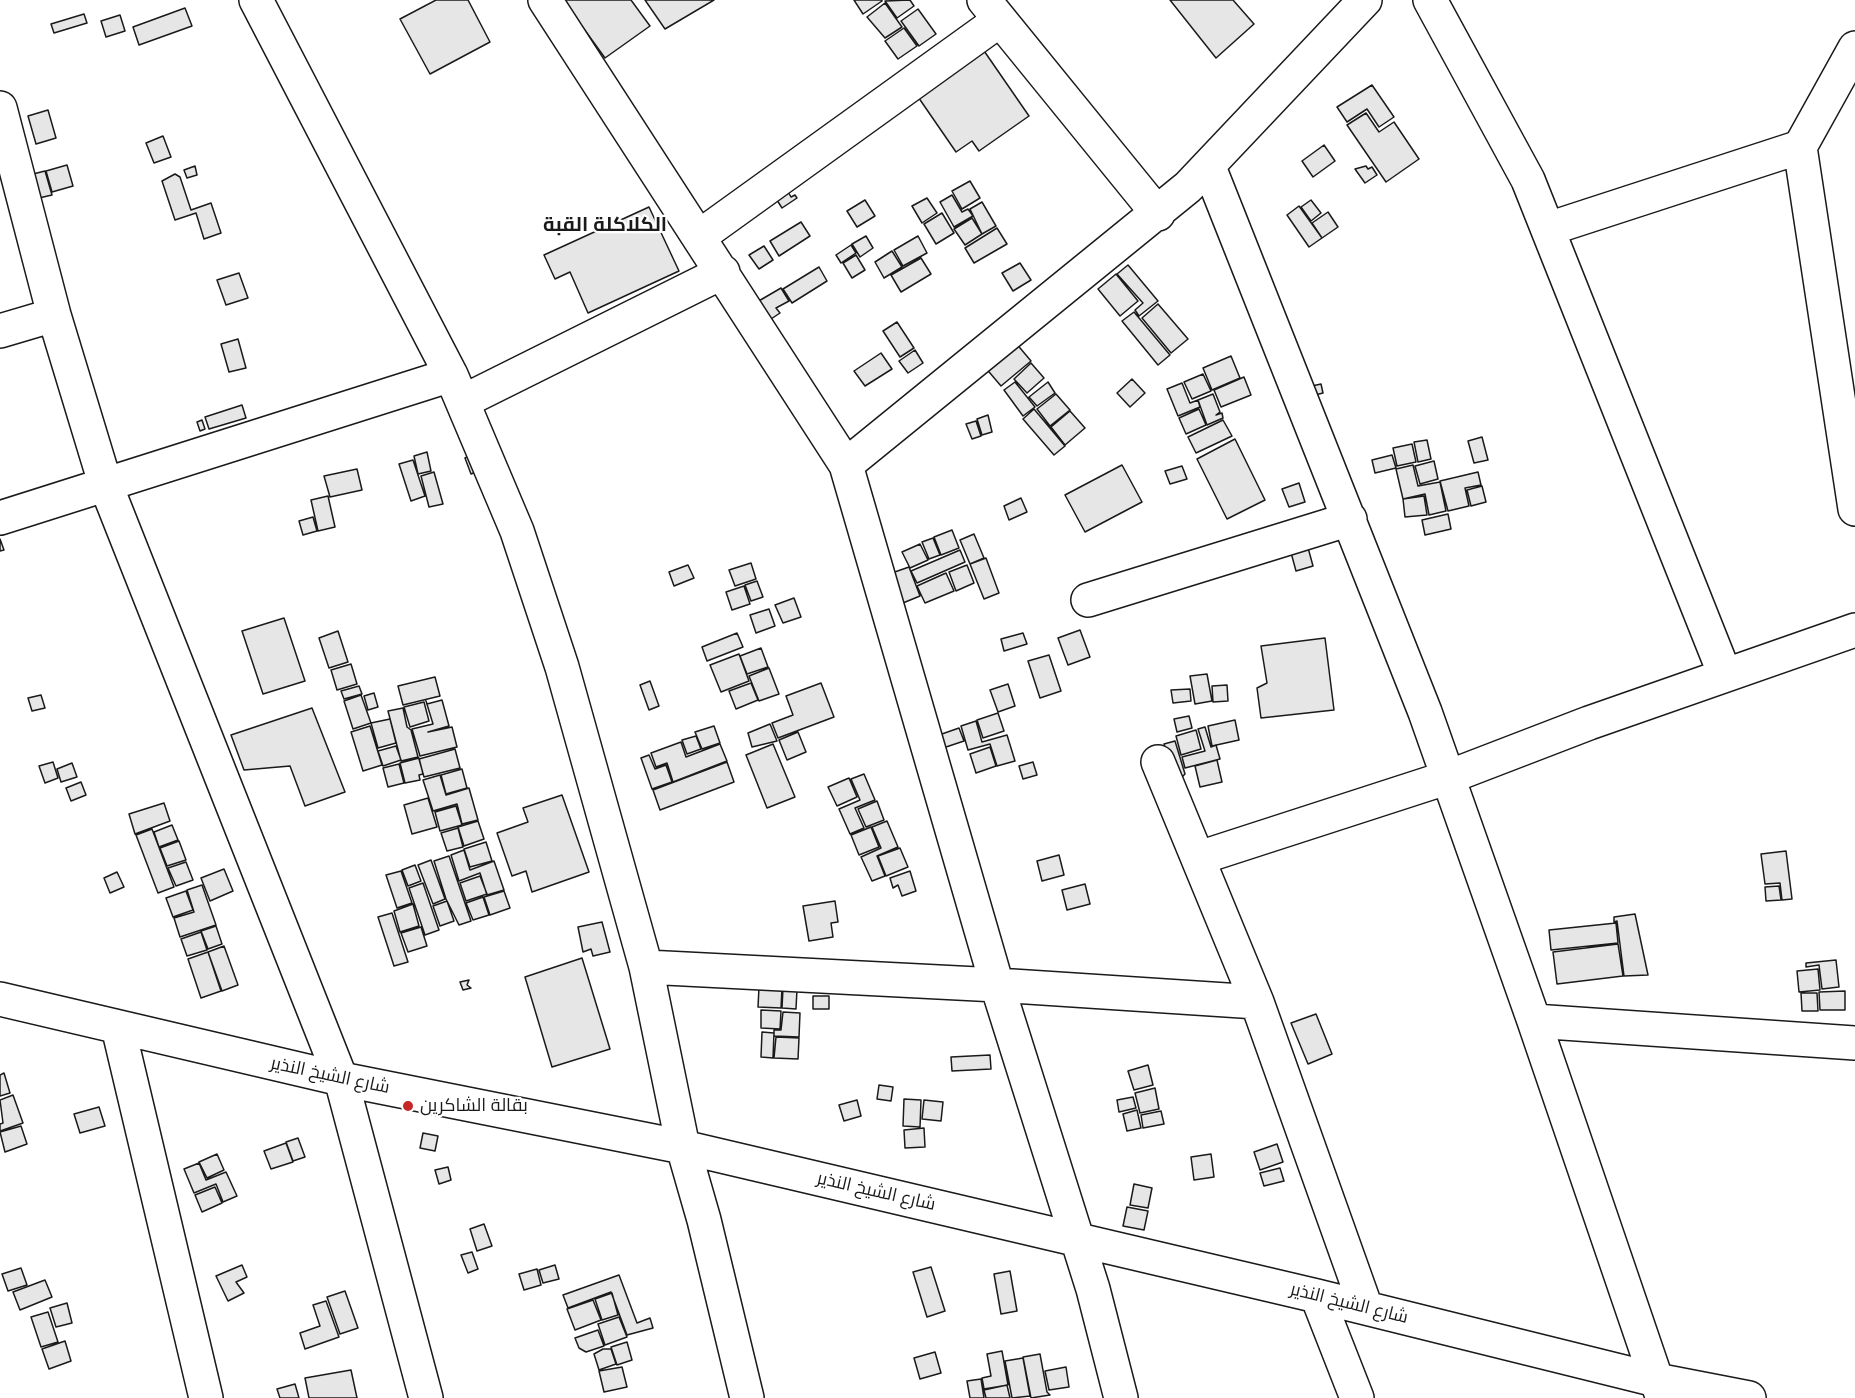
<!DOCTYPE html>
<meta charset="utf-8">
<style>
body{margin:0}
canvas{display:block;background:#fff}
</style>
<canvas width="1855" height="1398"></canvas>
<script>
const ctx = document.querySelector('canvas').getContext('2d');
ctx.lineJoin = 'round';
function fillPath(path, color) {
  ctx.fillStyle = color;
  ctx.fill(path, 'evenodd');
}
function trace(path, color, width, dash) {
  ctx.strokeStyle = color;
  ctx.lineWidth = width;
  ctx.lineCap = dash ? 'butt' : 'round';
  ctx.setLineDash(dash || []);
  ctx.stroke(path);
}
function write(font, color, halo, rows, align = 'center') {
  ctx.font = font + ' "Varela Round",Cairo,sans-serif';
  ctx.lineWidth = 4.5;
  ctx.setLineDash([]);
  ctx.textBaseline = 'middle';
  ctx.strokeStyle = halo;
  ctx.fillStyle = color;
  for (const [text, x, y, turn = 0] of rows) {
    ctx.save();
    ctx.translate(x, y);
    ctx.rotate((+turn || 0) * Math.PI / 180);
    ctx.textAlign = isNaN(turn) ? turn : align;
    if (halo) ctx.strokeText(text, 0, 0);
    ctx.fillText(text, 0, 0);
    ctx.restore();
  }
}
const building = new Path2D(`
 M436 0H468L490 42 430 74 400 19Z
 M563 0H631L650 26 605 58Z
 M645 0H714L665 29Z
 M854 0H882V1L863 14Z
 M910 0 914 6 897 18 885 1Z
 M1170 0H1233L1254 24 1216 58Z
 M885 3 902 27 885 38 867 17Z
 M185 8 192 26 139 45 133 27Z
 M918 9 936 34 919 46 901 21Z
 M84 14 87 23 54 33 51 24Z
 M120 15 125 31 106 37 101 21Z
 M904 28 917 46 898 59 885 41Z
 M980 45 1029 116 979 151 972 141 956 152 914 91Z
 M1372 85 1394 117 1379 127 1367 109 1347 122 1337 107Z
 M48 110 56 138 36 144 28 116Z
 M1366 113 1379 132 1394 122 1419 159 1386 182 1347 125Z
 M163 136 171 157 154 163 146 143Z
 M1324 145 1335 161 1313 177 1302 161Z
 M67 165 73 186 52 192 46 171Z
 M195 166 197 175 187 178 184 170Z
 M1366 166 1368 169 1372 167 1377 175 1365 183 1355 169Z
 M45 171 52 195 39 198 33 174Z
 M175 174 180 177 191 210 211 203 221 233 204 239 196 213 175 220 162 181Z
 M970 181 980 198 962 209 952 191Z
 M787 190 791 197 795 195 797 198 782 208 775 197Z
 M952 195 962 212 968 209 973 216 954 227 940 202Z
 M927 198 937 213 922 223 912 206Z
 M865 200 875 216 857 227 847 211Z
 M1311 200 1321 213 1311 221 1301 207Z
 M982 202 996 226 982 234 970 209Z
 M1299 206 1322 238 1309 247 1287 215Z
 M649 207 679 271 588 313 570 272 555 279 544 255Z
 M1328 212 1338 227 1322 238 1312 223Z
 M942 213 954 233 936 244 924 224Z
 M972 218 982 234 965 245 954 229Z
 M801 222 810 236 779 256 770 241Z
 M997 228 1007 244 974 263 965 248Z
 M866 236 873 248 860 257 852 244Z
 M918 236 927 253 903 266 894 250Z
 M851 245 856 253 841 263 836 255Z
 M764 246 773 260 759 269 749 255Z
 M892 251 902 267 884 278 875 262Z
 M856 255 865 270 852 278 843 263Z
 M921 258 931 274 901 292 891 275Z
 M1020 263 1031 280 1013 291 1002 273Z
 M1128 265 1158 301 1139 316 1135 310 1143 303 1117 274Z
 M819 267 827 281 792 303 783 289Z
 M239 273 248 298 226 305 217 280Z
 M1116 274 1138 301 1120 316 1098 289Z
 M781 288 789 301 776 308 780 313 768 321 757 302Z
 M1158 304 1188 339 1171 353 1142 318Z
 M1134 312 1170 355 1158 365 1122 321Z
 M897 322 914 348 900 357 883 331Z
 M238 339 246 368 229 372 221 344Z
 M1015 342 1031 361 1001 386 984 366Z
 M915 350 923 363 908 373 899 361Z
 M881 353 892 369 865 386 854 371Z
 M1231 356 1240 378 1212 390 1203 368Z
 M1031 363 1044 378 1027 393 1014 379Z
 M1203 374 1211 391 1192 399 1184 382Z
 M1244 377 1251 395 1221 407 1214 390Z
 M1132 379 1145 393 1130 407 1117 393Z
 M1015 382 1035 407 1023 416 1004 390Z
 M1048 382 1055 393 1037 406 1029 397Z
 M1182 383 1190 403 1198 400 1200 407 1178 416 1167 389Z
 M1321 384 1323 393 1315 395 1312 386Z
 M1056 394 1070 410 1050 426 1037 409Z
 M1213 394 1220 412 1216 415 1222 413 1223 418 1207 425 1198 400Z
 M242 405 246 418 209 429 205 417Z
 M1034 409 1065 446 1054 455 1023 419Z
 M1199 409 1206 425 1186 434 1179 418Z
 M1070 411 1085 428 1065 445 1051 427Z
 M988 415 992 432 982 435 977 419Z
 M202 420 205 429 200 431 197 422Z
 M1223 420 1232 436 1196 453 1188 437Z
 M976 421 981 436 972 439 966 424Z
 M1482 437 1488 460 1474 463 1468 441Z
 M1235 439 1265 500 1227 519 1197 459Z
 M1427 440 1431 459 1418 462 1414 442Z
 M1412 444 1416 462 1397 466 1393 448Z
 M427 452 431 471 418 474 414 456Z
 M471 455 478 471 471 474 465 458Z
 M1392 455 1396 468 1375 473 1372 460Z
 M413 460 425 496 411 501 399 464Z
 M1434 461 1438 479 1420 484 1415 466Z
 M1122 465 1142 502 1085 532 1065 495Z
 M1413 465 1418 486 1440 482 1446 511 1429 515 1425 494 1403 499 1396 469Z
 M1182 466 1187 479 1170 484 1165 471Z
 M357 469 362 490 330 497 324 476Z
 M434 472 443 504 429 507 421 476Z
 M1478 472 1481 485 1465 488 1469 506 1448 511 1440 481Z
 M1299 483 1305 502 1289 507 1282 489Z
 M1482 486 1486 502 1471 506 1467 490Z
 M328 496 335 527 318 531 311 500Z
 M1424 496 1427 515 1405 517 1403 499Z
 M1021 498 1027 512 1009 520 1004 506Z
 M1448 514 1451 529 1425 535 1422 520Z
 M313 517 317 531 303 535 299 521Z
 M952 530 959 548 941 555 934 537Z
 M974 534 984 558 970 564 960 540Z
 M933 538 940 555 929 559 922 542Z
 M0 539 4 550 0 551Z
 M920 544 928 560 910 568 902 552Z
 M1307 544 1313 566 1296 571 1290 549Z
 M960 550 965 562 917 583 911 571Z
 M986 558 999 593 984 599 970 564Z
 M751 563 756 579 735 586 729 570Z
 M688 565 694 578 674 586 669 572Z
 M967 565 974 583 956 591 949 572Z
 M909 567 920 596 898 605 889 574Z
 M946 573 954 591 925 603 917 586Z
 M757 581 763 597 751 601 745 585Z
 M744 586 750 604 732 610 726 592Z
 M794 598 801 617 783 623 775 605Z
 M769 609 775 626 756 633 750 615Z
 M284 618 305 681 263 694 242 631Z
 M1080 630 1090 657 1068 665 1058 638Z
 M338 631 348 662 329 668 319 638Z
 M737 633 743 647 707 661 702 647Z
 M1023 633 1027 644 1004 651 1001 639Z
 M1325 638 1334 710 1261 718 1257 688 1267 683 1261 646Z
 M761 648 768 667 747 674 740 656Z
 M739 654 749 681 721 692 710 665Z
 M1049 655 1061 691 1040 698 1028 661Z
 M351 664 357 684 337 690 331 670Z
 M769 668 779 694 759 701 749 676Z
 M1207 674 1212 701 1195 704 1190 676Z
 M435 677 440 696 403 705 398 686Z
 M650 681 659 706 649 710 640 685Z
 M751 683 758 700 736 709 729 691Z
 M821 683 834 717 778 738 772 723 793 715 786 696Z
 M1008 684 1015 706 998 712 990 690Z
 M1227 685 1228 701 1213 702 1212 686Z
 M359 686 362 694 344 699 341 691Z
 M1190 689 1191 701 1173 703 1171 690Z
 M374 693 378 707 368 710 364 696Z
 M41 695 45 708 32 711 28 698Z
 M361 695 371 723 353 729 344 701Z
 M442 700 449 726 428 732 452 727 457 747 420 756 412 729 433 724 426 701 427 704Z
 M424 702 429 721 410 727 404 707Z
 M312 708 345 792 305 806 290 766 244 770 231 735Z
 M403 708 407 727 411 730 418 757 401 761 388 711Z
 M998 713 1004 731 983 738 977 720Z
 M1189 716 1192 728 1177 732 1174 719Z
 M390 719 396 743 378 748 371 723Z
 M1235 720 1239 740 1212 746 1208 726Z
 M976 721 982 742 1007 735 1015 761 997 766 990 744 968 750 961 726Z
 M770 724 777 741 752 747 748 733Z
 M370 726 382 765 363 771 351 732Z
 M714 726 720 743 702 749 695 732Z
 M1205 727 1211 747 1216 745 1220 759 1185 768 1182 757 1205 751 1198 729Z
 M959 728 964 741 943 748 939 735Z
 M1196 730 1201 749 1181 755 1176 736Z
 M798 732 806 752 787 760 779 740Z
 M696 736 701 749 687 754 682 740Z
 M1175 741 1185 774 1181 778 1173 775 1164 744Z
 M681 742 686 757 720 744 727 761 673 782 667 763 656 767 651 753Z
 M773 744 795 797 767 808 746 755Z
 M396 746 401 760 383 766 378 751Z
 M990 747 996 766 976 773 970 754Z
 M455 749 460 768 424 777 419 759Z
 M649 755 655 769 666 765 672 782 652 789 641 758Z
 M419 758 423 774 419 775 420 780 405 783 400 763Z
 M1217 760 1222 782 1200 787 1195 766Z
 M53 762 58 778 45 783 39 766Z
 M727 762 734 782 660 810 653 790Z
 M1033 762 1037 775 1023 779 1019 766Z
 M72 763 77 777 61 782 57 769Z
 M399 764 404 783 388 787 383 768Z
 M462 769 467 788 446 794 441 775Z
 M864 774 875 800 855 808 864 828 850 834 839 809 860 800 851 779Z
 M440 775 446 795 469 788 478 820 462 824 457 804 433 811 423 780Z
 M849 778 857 797 837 806 828 787Z
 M81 782 86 795 71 801 66 788Z
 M562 795 589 872 532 892 526 871 512 876 497 833 528 822 523 808Z
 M428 798 437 827 412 834 404 805Z
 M877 801 884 820 866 827 858 809Z
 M164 803 170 821 135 834 129 814Z
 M456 806 462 825 440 831 435 812Z
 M478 821 484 839 464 846 458 827Z
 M887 821 898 847 877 856 885 876 872 881 861 857 881 848 872 827Z
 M172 825 178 840 159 847 154 832Z
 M871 827 879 847 859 855 851 835Z
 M458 828 463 847 447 851 441 833Z
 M152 829 174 887 158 893 136 835Z
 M179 841 186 860 167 866 160 848Z
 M486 842 492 861 470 867 464 849Z
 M900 848 908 867 886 876 878 856Z
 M464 850 470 870 494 861 504 890 487 895 480 873 459 881 451 855Z
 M1786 851 1792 899 1782 900 1780 883 1765 884 1761 854Z
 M1059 855 1064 875 1042 881 1037 861Z
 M449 856 471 921 459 925 446 899 434 861Z
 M431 860 445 899 433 904 418 865Z
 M186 862 193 880 176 886 168 868Z
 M415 865 421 881 408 886 402 870Z
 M224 869 233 891 210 901 201 878Z
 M401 871 412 903 397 908 386 875Z
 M910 871 916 891 902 896 898 885 893 888 890 878Z
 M117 872 124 887 110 893 104 878Z
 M480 876 487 894 466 901 460 883Z
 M423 883 439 930 425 935 409 888Z
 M1085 884 1090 904 1067 910 1062 890Z
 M202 885 216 925 180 937 174 918 194 912 187 890Z
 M1779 886 1781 900 1766 901 1765 887Z
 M186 891 193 910 173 917 166 898Z
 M504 891 510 908 490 915 484 897Z
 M483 897 489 915 473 920 466 903Z
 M447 901 454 921 440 926 433 906Z
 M835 901 838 922 831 923 833 937 809 941 803 906Z
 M413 904 419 926 400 932 394 911Z
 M392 913 408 962 394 966 378 917Z
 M1635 914 1648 975 1624 976 1617 921 1614 922V917Z
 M602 922 610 952 593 956 591 949 583 952 578 927Z
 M1616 923 1618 943 1551 950 1549 930Z
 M216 926 222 944 208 949 201 931Z
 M421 927 427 946 408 952 401 933Z
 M201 932 207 950 187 956 181 939Z
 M1618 944 1623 976 1557 984 1553 952Z
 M224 946 238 985 222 991 208 952Z
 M208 952 221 991 201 998 188 959Z
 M582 958 610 1049 552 1067 525 977Z
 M1836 960 1839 987 1822 989 1819 965 1806 967V963Z
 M1818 969 1820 990 1799 992 1797 971Z
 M469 980 467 985 471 988 463 990 460 982Z
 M759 987 782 988 781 1008 758 1007Z
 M783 988 797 989 796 1009 782 1008Z
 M1845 991V1010H1820L1819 992Z
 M1801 993H1817L1818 1011H1802Z
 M813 996H829V1009H813Z
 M761 1010 781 1011 780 1029 761 1028Z
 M783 1012 800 1013 799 1037 774 1036V1030H781Z
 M1316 1014 1332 1054 1308 1064 1291 1023Z
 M762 1032 774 1033 773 1058 761 1057Z
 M776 1037 799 1038 798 1059 774 1058Z
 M990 1055 991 1069 952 1071 951 1057Z
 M1148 1065 1153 1085 1134 1090 1128 1071Z
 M4 1073 10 1093 0 1096V1075Z
 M879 1085 893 1087 891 1101 877 1099Z
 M1155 1088 1159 1109 1140 1113 1135 1093Z
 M13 1095 23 1123 0 1131V1124L3 1123 0 1100Z
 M1133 1097 1136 1108 1119 1112 1117 1100Z
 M904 1099 921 1100 920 1127 903 1126Z
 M857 1100 861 1116 844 1121 839 1105Z
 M924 1100 943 1102 941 1121 922 1119Z
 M99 1107 105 1126 80 1133 74 1114Z
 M1137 1110 1141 1128 1127 1131 1123 1114Z
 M1161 1111 1164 1124 1143 1128 1141 1115Z
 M21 1126 27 1144 5 1152 0 1132Z
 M924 1128 925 1147 905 1148 904 1130Z
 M423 1133 438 1136 435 1151 420 1148Z
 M298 1138 305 1157 293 1161 286 1142Z
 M286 1143 293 1162 271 1169 264 1151Z
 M1277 1144 1283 1162 1260 1170 1254 1152Z
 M217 1154 224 1170 207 1178 199 1162Z
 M1211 1154 1214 1177 1194 1180 1191 1157Z
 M199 1163 206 1180 226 1172 237 1196 223 1202 216 1184 194 1193 184 1169Z
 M448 1167 451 1180 439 1184 435 1170Z
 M1280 1168 1284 1181 1264 1186 1260 1173Z
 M1134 1184 1152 1188 1148 1208 1130 1205Z
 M215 1187 222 1203 202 1212 195 1195Z
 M1127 1207 1148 1211 1144 1230 1123 1226Z
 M484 1224 492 1246 477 1251 470 1229Z
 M472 1252 478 1269 468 1273 461 1255Z
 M242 1265 247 1277 236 1282 244 1293 228 1301 216 1276Z
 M555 1265 559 1279 543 1283 539 1270Z
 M931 1267 945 1311 927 1317 913 1272Z
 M21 1268 27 1285 8 1291 2 1274Z
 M537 1269 541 1285 524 1290 519 1274Z
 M1010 1271 1017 1311 1001 1314 994 1274Z
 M619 1275 637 1323 650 1318 653 1328 627 1335 611 1292 568 1308 563 1295Z
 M45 1280 52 1297 20 1310 13 1292Z
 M345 1291 358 1328 340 1334 327 1297Z
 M612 1293 618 1315 602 1320 595 1299Z
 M593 1300 601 1320 575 1330 567 1309Z
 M326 1301 339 1337 305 1349 300 1333 320 1326 313 1305Z
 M67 1303 72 1323 56 1327 50 1308Z
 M48 1312 58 1342 41 1347 31 1317Z
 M619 1317 627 1337 605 1345 598 1324Z
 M598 1330 604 1346 586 1352 579 1348 575 1338Z
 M65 1341 71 1361 49 1369 42 1349Z
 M627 1342 632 1360 617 1365 611 1347Z
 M603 1349H611L616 1364 599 1370 594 1354Z
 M1002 1351 1008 1385 984 1389 982 1378 991 1376 987 1354Z
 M935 1352 941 1373 920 1379 914 1358Z
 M1040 1354 1047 1392 1050 1395 1031 1398 1023 1357Z
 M1023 1358 1030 1396 1012 1398 1005 1361Z
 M622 1367 627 1387 604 1392 599 1371Z
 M1066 1367 1069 1387 1049 1390 1045 1371Z
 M351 1370 357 1398H309L305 1378Z
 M981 1379 984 1398H970L967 1381Z
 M295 1384 299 1398H280L277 1389Z
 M1007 1385 1010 1398H986L984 1390Z`);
fillPath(building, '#e6e6e6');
trace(building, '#1a1a1a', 1.5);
const minor = new Path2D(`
 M256 0 451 375 517 531 562 667 646 967 683 1147 704 1220 747 1398
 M545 0 846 465 997 985 1093 1289 1121 1398
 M984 0 1158 214
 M1430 0 1528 180 1725 675
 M0 108 54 315 105 483 341 1079 426 1398
 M1800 147 1855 509
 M1209 167 1425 712 1534 1021 1662 1396
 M1548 229 1800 147 1855 48
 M700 236 1000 20
 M0 331 54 315
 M464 401 723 272
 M846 465 1188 187 1365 0
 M0 518 451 375
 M1088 600 1350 519
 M1158 762 1257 1002 1366 1308
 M1199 858 1446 778 1589 723 1855 630
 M646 967 997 985 1257 1002
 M0 999 341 1079 683 1147 1317 1296 1656 1380 1749 1398
 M1534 1021 1855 1043
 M118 1027 206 1398
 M1317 1296 1357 1398`);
trace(minor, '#1a1a1a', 36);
trace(minor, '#fff', 33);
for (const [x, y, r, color] of [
 [408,1106,6,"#c62828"]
]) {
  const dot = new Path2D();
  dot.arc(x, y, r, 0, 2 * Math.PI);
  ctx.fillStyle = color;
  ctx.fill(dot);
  trace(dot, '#fff', 2);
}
write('18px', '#1a1a1a', '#fff', [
 ["شارع الشيخ النذير",330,1076,12],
 ["شارع الشيخ النذير",876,1192,13],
 ["شارع الشيخ النذير",1349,1304,14]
]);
write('18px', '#1a1a1a', '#fff', [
 ["بقالة الشاكرين",420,1106]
], 'left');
write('bold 20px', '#1a1a1a', '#fff', [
 ["الكلاكلة القبة",605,226]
]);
</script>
